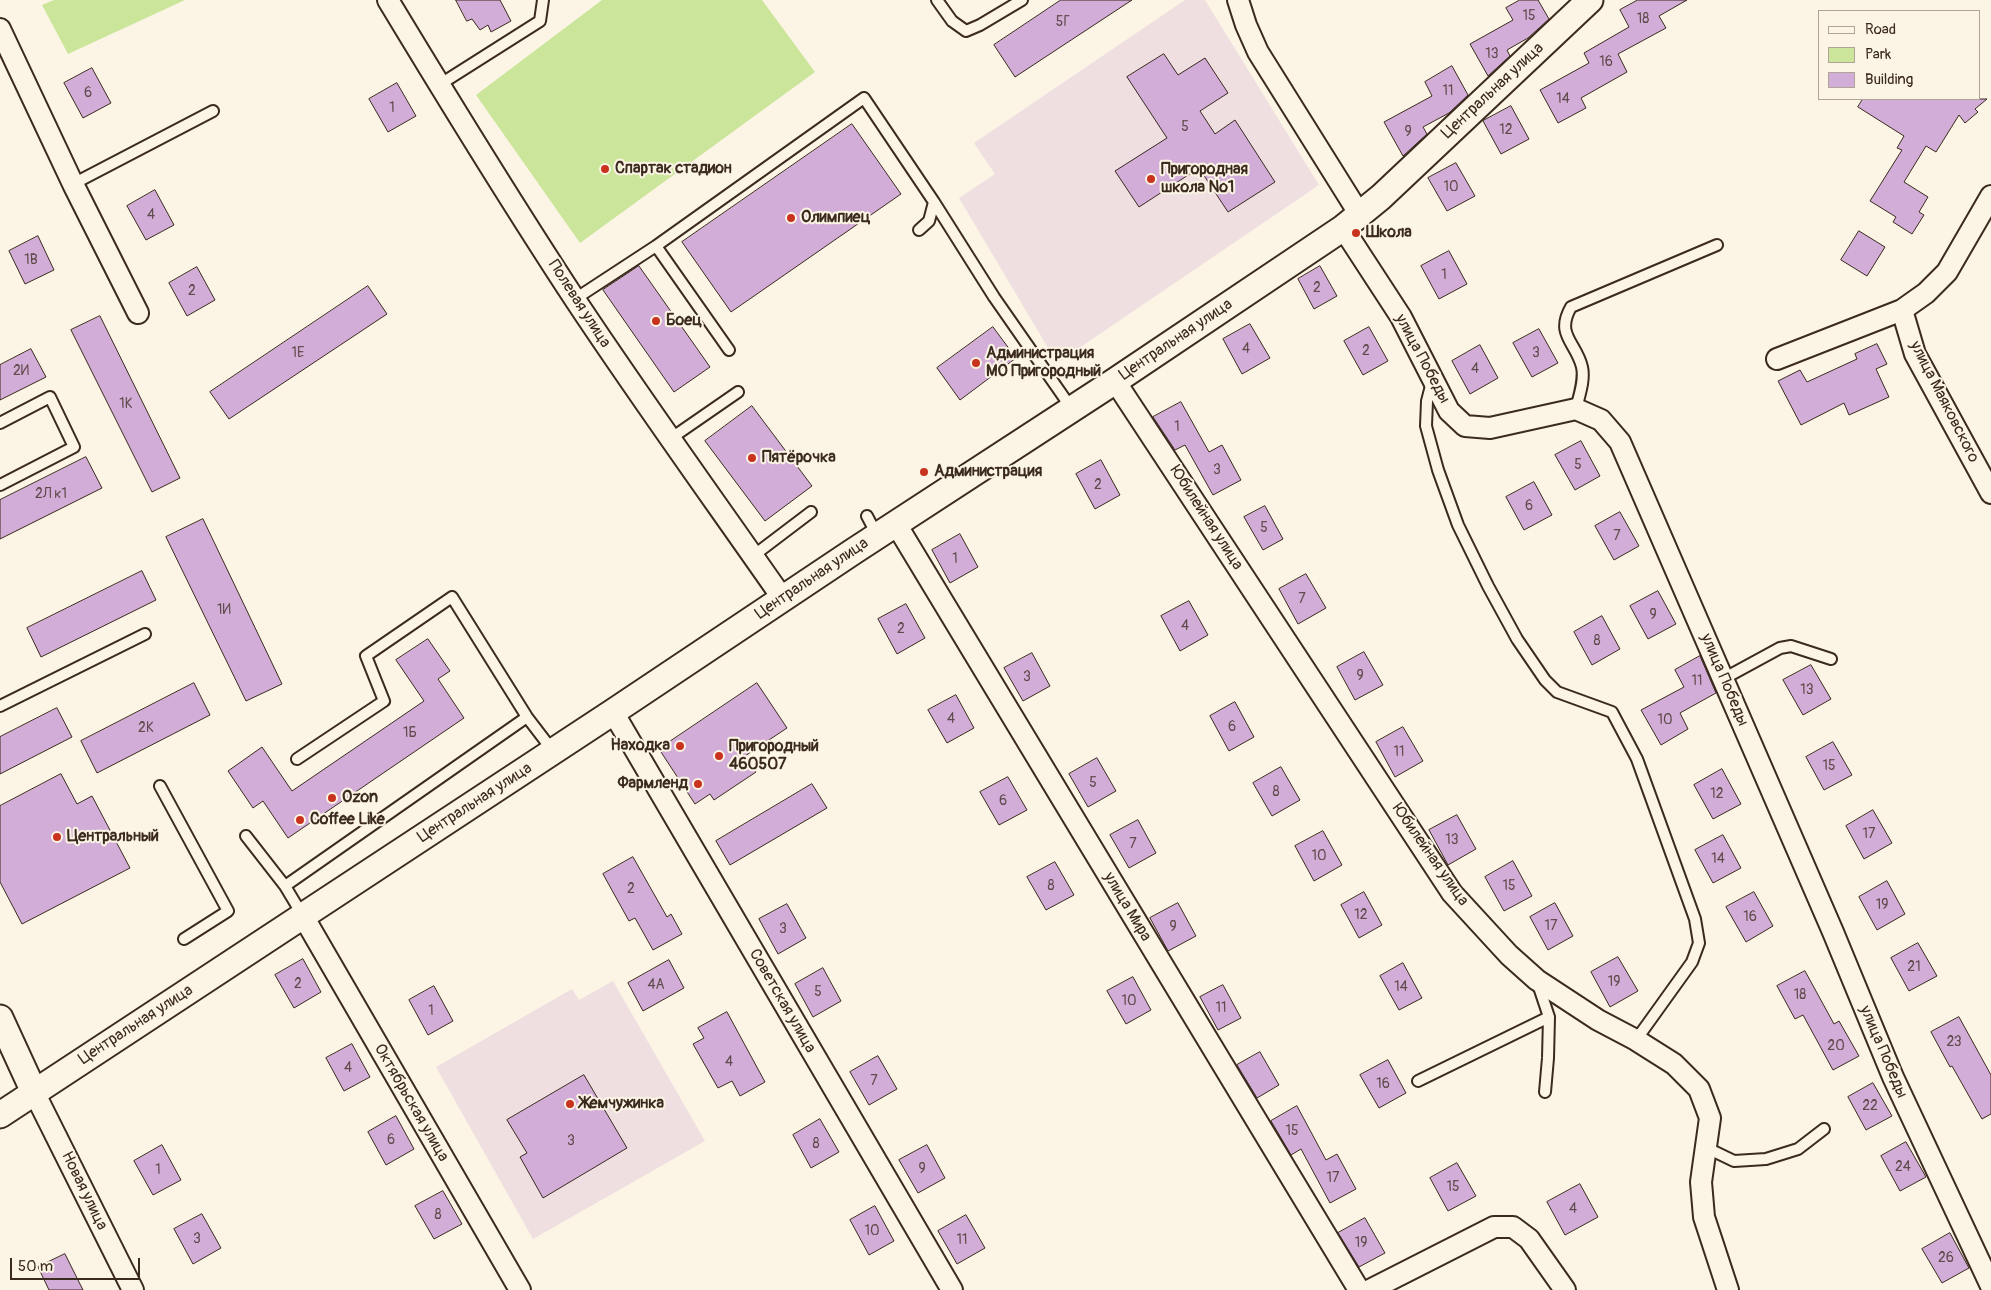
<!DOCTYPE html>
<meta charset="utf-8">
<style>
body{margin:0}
#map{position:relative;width:1991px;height:1290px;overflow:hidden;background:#fcf5e5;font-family:Pangolin,sans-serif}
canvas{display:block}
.legend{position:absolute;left:1818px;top:10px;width:162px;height:90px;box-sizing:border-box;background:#fcf5e5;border:1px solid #afa495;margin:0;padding:6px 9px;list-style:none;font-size:15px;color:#3b2a1e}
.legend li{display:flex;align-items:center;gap:10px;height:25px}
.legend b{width:25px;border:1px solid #afa495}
.scale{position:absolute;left:10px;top:1258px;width:130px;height:22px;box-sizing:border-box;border:2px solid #3b2a1e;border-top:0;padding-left:6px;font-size:15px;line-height:18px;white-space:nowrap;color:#3b2a1e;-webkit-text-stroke:4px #fcf5e5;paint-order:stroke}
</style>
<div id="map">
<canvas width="1991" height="1290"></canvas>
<ul class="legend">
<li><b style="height:6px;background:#fcf5e5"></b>Road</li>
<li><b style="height:14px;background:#cbe59b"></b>Park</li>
<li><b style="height:14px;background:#d1add7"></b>Building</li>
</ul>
<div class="scale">50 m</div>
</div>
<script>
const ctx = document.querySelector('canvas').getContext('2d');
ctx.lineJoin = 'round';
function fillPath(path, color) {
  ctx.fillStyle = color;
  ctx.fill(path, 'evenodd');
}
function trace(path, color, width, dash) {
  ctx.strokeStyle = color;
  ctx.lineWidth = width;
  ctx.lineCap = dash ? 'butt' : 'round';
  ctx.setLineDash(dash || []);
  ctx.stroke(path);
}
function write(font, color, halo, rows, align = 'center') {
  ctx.font = font + ' Pangolin,sans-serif';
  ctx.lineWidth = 4;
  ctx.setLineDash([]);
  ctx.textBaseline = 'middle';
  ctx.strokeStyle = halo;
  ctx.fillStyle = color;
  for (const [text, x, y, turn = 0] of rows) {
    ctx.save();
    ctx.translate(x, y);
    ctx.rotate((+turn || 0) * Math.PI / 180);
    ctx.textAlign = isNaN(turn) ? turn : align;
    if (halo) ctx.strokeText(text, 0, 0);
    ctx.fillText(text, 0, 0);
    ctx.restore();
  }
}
fillPath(new Path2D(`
 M1185 0H1205L1319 185 1057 363 959 198 995 174 974 143Z
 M613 981 705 1141 533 1239 436 1067 572 989 579 1000Z`), '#efdfe1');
fillPath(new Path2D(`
 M54 0H185L68 54 42 5Z
 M602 0H762L815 72 580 243 476 95Z`), '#cbe59b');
const building = new Path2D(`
 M456 0H500L511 21 491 32 488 25 480 30 472 19 467 21Z
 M1061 0H1132L1015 77 994 45Z
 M1520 0H1538L1549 19 1528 38 1507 50 1510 56 1488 76 1470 44 1513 20 1506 8Z
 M1638 0H1687L1659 16 1666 28 1618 54 1627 72 1581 98 1586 108 1558 123 1540 90 1589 63 1584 53 1629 27 1620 10Z
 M1164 54 1178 75 1205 58 1228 93 1200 111 1215 134 1235 120 1275 182 1228 212 1199 168 1139 207 1115 171 1167 138 1127 77Z
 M1452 66 1468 95 1449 113 1423 127 1427 134 1403 156 1384 122 1432 96 1425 82Z
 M92 68 111 103 83 118 64 83Z
 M397 83 416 116 388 132 369 99Z
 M1863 99H1987L1975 109 1978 112 1965 123 1959 115 1936 152 1926 146 1904 182 1928 197 1919 212 1924 215 1912 234 1893 222 1896 217 1870 201 1902 150 1897 148 1904 136 1858 107Z
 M1511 106 1529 139 1501 154 1483 121Z
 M852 124 901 194 731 312 682 242Z
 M1456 163 1475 196 1447 211 1428 178Z
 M155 190 174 225 146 240 127 206Z
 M1859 231 1885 247 1867 276 1841 260Z
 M38 236 54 270 25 284 9 251Z
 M1449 251 1467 284 1439 299 1421 266Z
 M639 266 710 367 674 392 603 290Z
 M1320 266 1337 296 1314 309 1298 279Z
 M197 267 215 300 187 316 169 283Z
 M368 286 387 314 229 419 210 392Z
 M100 316 180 478 152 492 71 330Z
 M1250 324 1270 358 1242 374 1223 339Z
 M993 327 1016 358 960 400 937 368Z
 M1369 327 1388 361 1363 375 1344 341Z
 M1539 329 1558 363 1532 377 1513 343Z
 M1877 344 1887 364 1876 369 1889 397 1849 415 1844 403 1801 425 1778 381 1800 370 1807 382 1857 359 1855 354Z
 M1480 345 1498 378 1470 394 1452 361Z
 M31 349 46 377 0 400V365Z
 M1181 402 1209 452 1222 445 1241 480 1213 495 1185 445 1175 450 1153 417Z
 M752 406 812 486 765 521 705 441Z
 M1581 441 1600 476 1575 490 1555 455Z
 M86 457 102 488 0 539V500Z
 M1101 460 1120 495 1095 509 1076 474Z
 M1534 482 1552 515 1524 530 1506 497Z
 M1265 506 1283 539 1263 550 1244 517Z
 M1620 512 1639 546 1614 560 1595 526Z
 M203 519 282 684 246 701 166 537Z
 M960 534 978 567 950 583 932 550Z
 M142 571 156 600 41 657 27 628Z
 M1306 574 1326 608 1298 624 1279 589Z
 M1658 591 1676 624 1648 639 1630 606Z
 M1189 601 1208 635 1180 651 1161 616Z
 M906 604 925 638 897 654 878 619Z
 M1602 616 1620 649 1592 665 1574 632Z
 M428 639 450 671 438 679 464 718 288 838 263 801 253 808 228 771 262 747 292 791 424 701 396 660Z
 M1364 652 1383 685 1355 700 1337 667Z
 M1032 653 1050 686 1023 701 1004 668Z
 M1700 656 1716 693 1680 713 1688 729 1661 745 1641 710 1684 687 1675 670Z
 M1811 665 1831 699 1803 715 1783 680Z
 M194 683 210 715 97 773 81 741Z
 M757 683 787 728 745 756 756 772 714 800 710 794 695 804 659 749Z
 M956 695 974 728 947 743 928 710Z
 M1235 702 1254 737 1229 751 1210 716Z
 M57 708 72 737 0 774V737Z
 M1403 727 1423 761 1395 777 1376 742Z
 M1833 742 1852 775 1824 790 1806 757Z
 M1097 758 1116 791 1088 807 1069 774Z
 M1281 767 1300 800 1272 816 1253 783Z
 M1722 769 1741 804 1713 819 1694 785Z
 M61 774 77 804 92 796 130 868 22 924 0 882V806Z
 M1008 777 1027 810 999 825 980 792Z
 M812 784 827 808 730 865 716 841Z
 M1873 810 1892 843 1864 859 1846 826Z
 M1457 815 1476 849 1448 865 1429 830Z
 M1138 820 1156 853 1129 868 1110 835Z
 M1323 831 1342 865 1314 881 1295 846Z
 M1723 835 1741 868 1713 883 1695 850Z
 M633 857 667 917 671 914 682 934 653 950 635 918 629 921 603 874Z
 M1513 861 1532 896 1504 911 1485 877Z
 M1055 862 1074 895 1046 910 1027 877Z
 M1887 881 1905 914 1877 930 1859 897Z
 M1364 892 1382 925 1359 938 1341 905Z
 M1754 892 1773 926 1746 942 1726 907Z
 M1178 903 1196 936 1168 951 1150 918Z
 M1555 903 1573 936 1548 950 1530 917Z
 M787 904 806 938 778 954 759 919Z
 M1918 943 1937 976 1909 991 1891 958Z
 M1618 957 1638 991 1610 1007 1591 972Z
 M303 959 321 992 294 1008 275 975Z
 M669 960 684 988 643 1011 628 983Z
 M1403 963 1422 998 1399 1010 1380 976Z
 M823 968 841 1001 813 1017 795 984Z
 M1805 971 1834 1024 1839 1021 1859 1056 1833 1070 1803 1015 1795 1019 1777 986Z
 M1133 977 1151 1010 1126 1024 1107 991Z
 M1223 985 1241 1018 1218 1030 1200 997Z
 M434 986 453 1021 428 1035 409 1000Z
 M727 1012 765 1082 740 1096 732 1081 718 1088 693 1044 704 1038 698 1028Z
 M1959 1017 1991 1075V1114L1982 1119 1952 1066 1950 1067 1931 1032Z
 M352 1044 370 1077 344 1091 326 1058Z
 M1260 1052 1279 1085 1257 1098 1237 1065Z
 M878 1056 897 1089 869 1105 850 1072Z
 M1388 1060 1406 1093 1379 1108 1360 1075Z
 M584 1075 627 1148 543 1198 520 1157 527 1153 507 1120Z
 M1873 1083 1892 1116 1866 1130 1848 1097Z
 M1297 1106 1326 1160 1337 1154 1356 1189 1330 1203 1301 1149 1291 1155 1271 1121Z
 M396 1116 414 1149 386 1165 368 1132Z
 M820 1119 839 1152 811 1168 793 1135Z
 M1906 1142 1926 1177 1900 1191 1881 1156Z
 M162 1145 181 1180 153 1195 134 1161Z
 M927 1145 945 1178 918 1193 899 1160Z
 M1457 1163 1476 1196 1448 1211 1430 1178Z
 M1580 1184 1598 1217 1565 1235 1547 1202Z
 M443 1191 462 1224 434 1239 415 1206Z
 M875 1206 894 1241 869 1255 850 1220Z
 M202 1214 221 1248 193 1264 174 1229Z
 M966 1215 985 1248 957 1264 938 1231Z
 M1365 1218 1385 1253 1359 1267 1338 1233Z
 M1950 1233 1969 1268 1942 1283 1922 1249Z
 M65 1254 83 1290H49L38 1267Z`);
fillPath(building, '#d1add7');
trace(building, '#3b2a1e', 1);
const service = new Path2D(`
 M937 0 952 21 966 31 980 25 1022 0
 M439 85 540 21 543 0
 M73 184 213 111
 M934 202 994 297 1072 409
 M656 246 729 350
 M575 299 656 246 864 98 934 202 929 221 919 230
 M1432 382 1427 401 1426 426 1438 470 1458 525 1488 586 1517 639 1545 680 1557 692 1612 712 1637 759 1695 919 1699 943 1692 962 1636 1040
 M1576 409C1579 396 1585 380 1582 367 1576 342 1555 335 1571 307L1717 245
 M0 423 50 397 74 447 0 485
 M670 439 738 392
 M867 516 877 535
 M753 556 811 512
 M1723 679 1780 648 1791 646 1831 659
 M0 706 145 634
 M297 759 384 701 366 656 452 597 527 717 553 751
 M160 786 228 911 184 939
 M246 836 285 886 303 916
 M285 886 527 717
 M1538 984 1549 1017 1548 1058 1545 1092
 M1418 1081 1549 1017
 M1707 1148 1734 1161 1766 1159 1798 1149 1824 1129`);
const minor = new Path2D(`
 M388 0C449 101 511 202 576 301 643 402 714 500 783 599
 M1238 0 1246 25 1258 52 1360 215
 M0 29 73 184 138 313
 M1343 228 1401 317 1449 411 1465 426 1490 428 1576 409 1601 420 1620 442 1833 932 1893 1077 1991 1286
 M1902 310 1915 354 1991 493
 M1777 359 1902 310 1926 293 1947 272 1991 196
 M1115 381 1452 893 1509 955 1537 980 1598 1020 1636 1040 1674 1064 1699 1089 1710 1118 1701 1182 1704 1217 1728 1290
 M896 524 1359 1290
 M613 712 952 1290
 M303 916 520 1290
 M34 1092 133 1290
 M1370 1290 1494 1227H1513L1529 1239 1565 1290`);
const tertiary = new Path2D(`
 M0 1018 34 1092
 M0 1115 613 712 854 551 1115 381 1343 228 1381 197 1590 0`);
trace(service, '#3b2a1e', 14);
trace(minor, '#3b2a1e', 24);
trace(tertiary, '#3b2a1e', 29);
trace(service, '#fcf5e5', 10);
trace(minor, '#fcf5e5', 20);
trace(tertiary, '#fcf5e5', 25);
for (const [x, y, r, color] of [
 [605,169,5,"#c8321e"],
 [1151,179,5,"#c8321e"],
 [791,218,5,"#c8321e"],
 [1356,233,5,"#c8321e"],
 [656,321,5,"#c8321e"],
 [976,363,5,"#c8321e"],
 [752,458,5,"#c8321e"],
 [924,472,5,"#c8321e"],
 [680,746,5,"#c8321e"],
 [719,756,5,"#c8321e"],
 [698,784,5,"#c8321e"],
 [332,798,5,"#c8321e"],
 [300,820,5,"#c8321e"],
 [57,837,5,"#c8321e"],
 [570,1104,5,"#c8321e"]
]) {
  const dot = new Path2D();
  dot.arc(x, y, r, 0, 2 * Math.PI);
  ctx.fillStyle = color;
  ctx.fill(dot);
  trace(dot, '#fcf5e5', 2);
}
write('14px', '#604b4c', null, [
 ["15",1529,16],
 ["18",1643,19],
 ["5Г",1063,22],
 ["13",1492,54],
 ["16",1606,62],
 ["11",1448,91],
 ["6",88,93],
 ["14",1563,99],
 ["1",392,108],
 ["5",1185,127],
 ["12",1506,130],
 ["9",1408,132],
 ["10",1451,187],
 ["4",151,215],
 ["1В",31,260],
 ["1",1444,275],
 ["2",1317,288],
 ["2",192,291],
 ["4",1246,349],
 ["2",1366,351],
 ["1Е",298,353],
 ["3",1536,353],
 ["4",1475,369],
 ["2И",21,371],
 ["1К",126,404],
 ["1",1177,427],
 ["5",1578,465],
 ["3",1217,470],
 ["2",1098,485],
 ["2Л к1",51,494],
 ["6",1529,506],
 ["5",1264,528],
 ["7",1617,536],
 ["1",955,559],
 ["7",1302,599],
 ["1И",224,610],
 ["9",1653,615],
 ["4",1185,626],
 ["2",901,629],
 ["8",1597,641],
 ["9",1360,676],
 ["3",1027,677],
 ["11",1697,681],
 ["13",1807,690],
 ["4",951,719],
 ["10",1665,720],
 ["6",1232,727],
 ["2К",146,728],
 ["1Б",410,733],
 ["11",1399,752],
 ["15",1829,766],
 ["5",1093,783],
 ["8",1276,792],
 ["12",1717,794],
 ["6",1003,801],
 ["17",1869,834],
 ["13",1452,840],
 ["7",1133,844],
 ["10",1319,856],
 ["14",1718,859],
 ["8",1051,886],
 ["15",1509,886],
 ["2",631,889],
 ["19",1882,905],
 ["12",1361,915],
 ["16",1750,917],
 ["17",1551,926],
 ["9",1173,927],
 ["3",783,929],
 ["21",1914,967],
 ["19",1614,982],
 ["2",298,984],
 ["4А",656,985],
 ["14",1401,987],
 ["5",818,992],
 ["18",1800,995],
 ["10",1129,1001],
 ["11",1221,1008],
 ["1",431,1011],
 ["23",1954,1042],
 ["20",1836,1046],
 ["4",729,1062],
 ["4",348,1068],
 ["7",874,1081],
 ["16",1383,1084],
 ["22",1870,1106],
 ["15",1292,1131],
 ["6",391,1140],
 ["3",571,1141],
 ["8",816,1144],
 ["24",1903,1167],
 ["9",922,1169],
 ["1",158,1170],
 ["17",1333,1178],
 ["15",1453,1187],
 ["4",1573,1209],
 ["8",438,1215],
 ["10",872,1231],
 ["3",197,1239],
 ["11",962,1240],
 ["19",1361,1243],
 ["26",1946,1258]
]);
write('16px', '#3b2a1e', '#fcf5e5', [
 ["Центральная улица",1493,91,-43],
 ["Полевая улица",579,304,57],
 ["Центральная улица",1176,340,-34],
 ["улица Победы",1422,359,62],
 ["улица Маяковского",1944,402,63],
 ["Юбилейная улица",1206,518,57],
 ["Центральная улица",812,579,-34],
 ["улица Победы",1724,680,67],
 ["Центральная улица",475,803,-33],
 ["Юбилейная улица",1430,855,55],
 ["улица Мира",1127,907,59],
 ["Советская улица",782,1001,60],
 ["Центральная улица",136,1025,-33],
 ["улица Победы",1883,1052,67],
 ["Октябрьская улица",411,1103,60],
 ["Новая улица",84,1191,64]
]);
write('bold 16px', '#3b2a1e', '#fcf5e5', [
 ["Спартак стадион",615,169],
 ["Пригородная",1161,170],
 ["школа №1",1161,188],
 ["Олимпиец",801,218],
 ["Школа",1366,233],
 ["Боец",666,321],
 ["Администрация",986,354],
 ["МО Пригородный",986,372],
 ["Пятёрочка",762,458],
 ["Администрация",934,472],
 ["Находка",670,746,"right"],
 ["Пригородный",729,747],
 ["460507",729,765],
 ["Фармленд",688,784,"right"],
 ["Ozon",342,798],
 ["Coffee Like",310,820],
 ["Центральный",67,837],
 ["Жемчужинка",580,1104]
], 'left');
</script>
